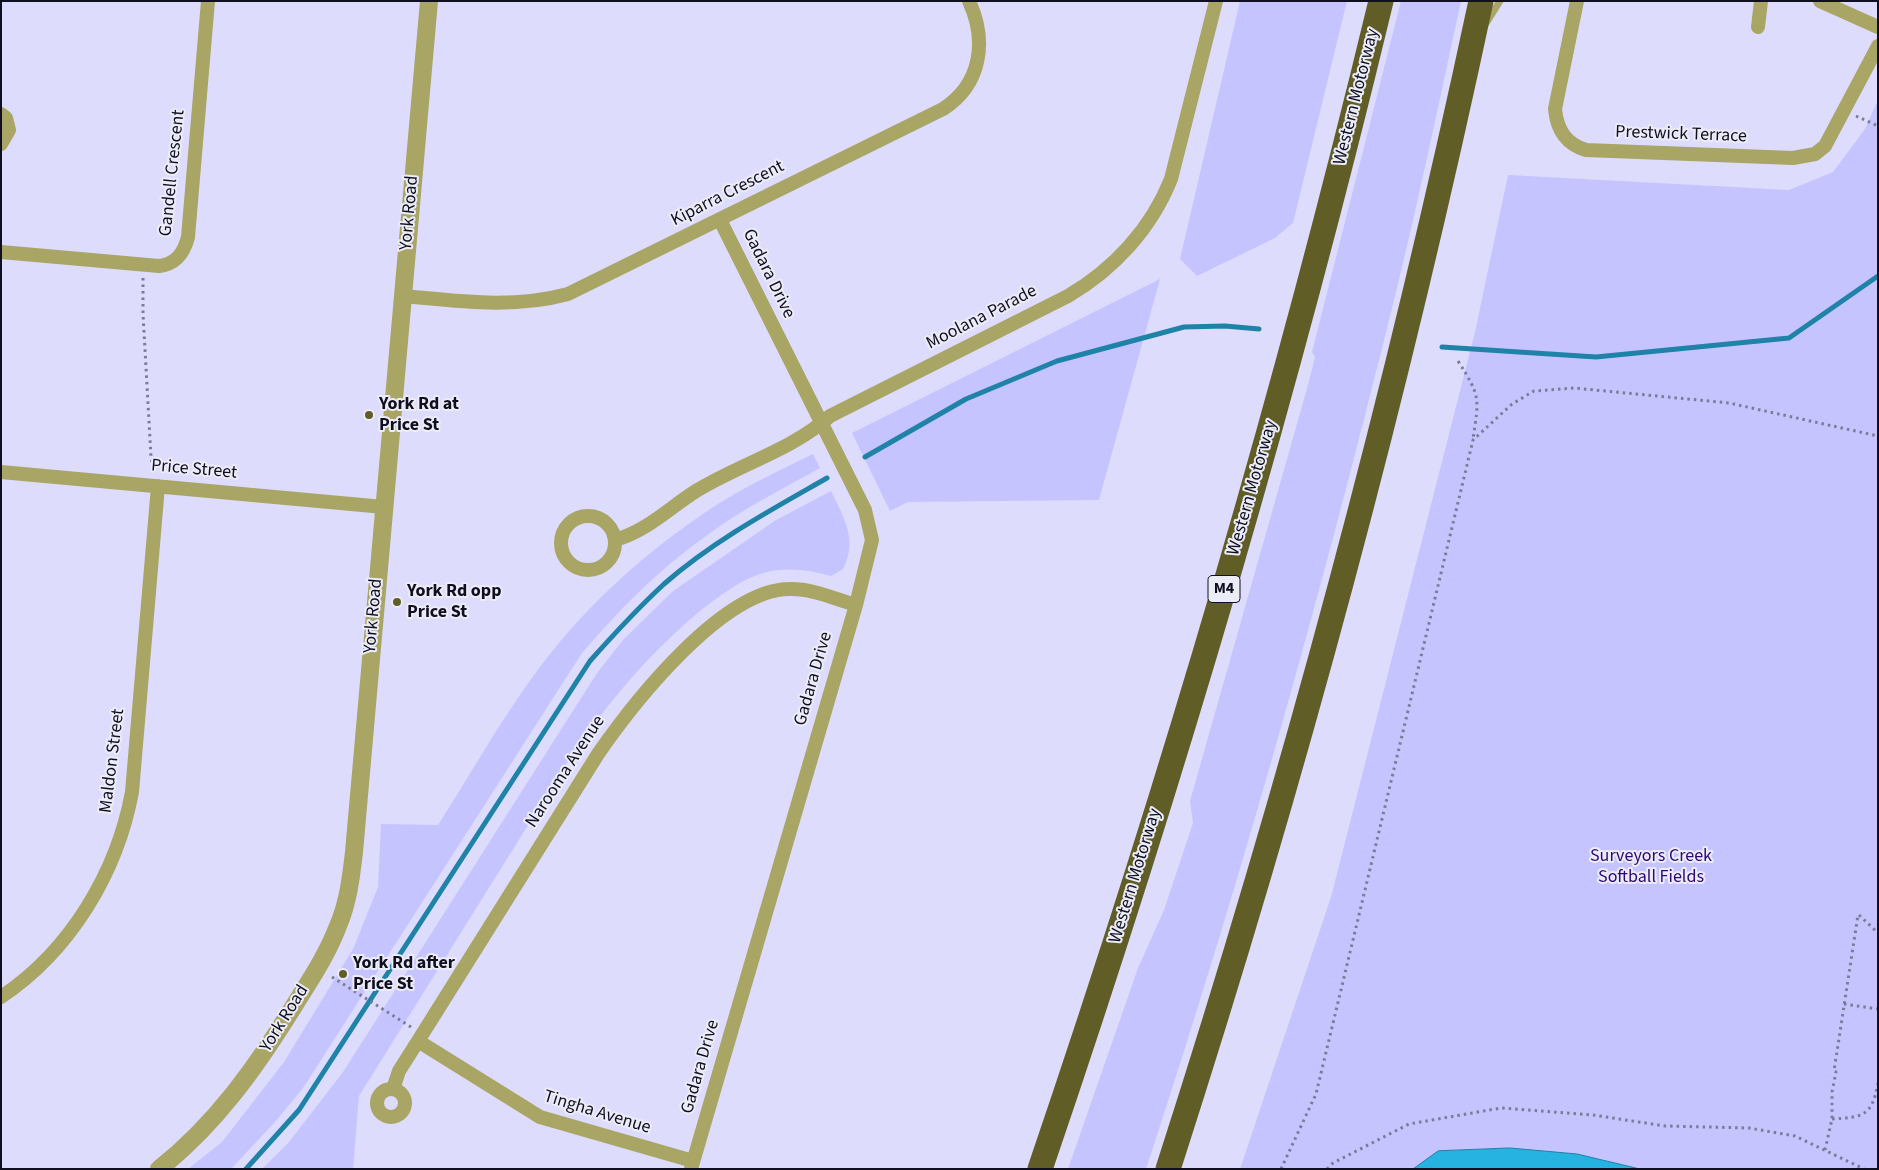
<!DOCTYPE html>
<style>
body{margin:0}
#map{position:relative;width:1879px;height:1170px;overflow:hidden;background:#dddcfd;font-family:"Source Sans 3",sans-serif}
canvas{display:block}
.frame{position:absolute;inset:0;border:2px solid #100f21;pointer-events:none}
</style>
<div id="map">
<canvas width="1879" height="1170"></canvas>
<div class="frame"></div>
</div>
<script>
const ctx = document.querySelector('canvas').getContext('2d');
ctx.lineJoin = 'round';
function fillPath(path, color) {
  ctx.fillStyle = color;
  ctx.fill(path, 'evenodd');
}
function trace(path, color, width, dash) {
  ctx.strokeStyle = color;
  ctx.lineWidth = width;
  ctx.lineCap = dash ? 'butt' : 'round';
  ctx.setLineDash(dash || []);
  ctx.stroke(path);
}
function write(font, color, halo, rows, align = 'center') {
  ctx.font = font + ' "Source Sans 3",sans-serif';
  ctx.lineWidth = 4;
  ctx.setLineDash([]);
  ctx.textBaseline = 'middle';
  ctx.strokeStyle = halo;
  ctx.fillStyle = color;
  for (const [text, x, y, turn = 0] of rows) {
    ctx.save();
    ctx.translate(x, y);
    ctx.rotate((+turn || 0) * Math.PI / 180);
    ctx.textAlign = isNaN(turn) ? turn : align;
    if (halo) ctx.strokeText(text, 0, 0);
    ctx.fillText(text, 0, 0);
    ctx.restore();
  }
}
fillPath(new Path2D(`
 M1240 1H1347L1293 223 1275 238 1197 276 1180 259Z
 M1401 1H1461C1439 102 1418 204 1393 304 1321 595 1240 884 1146 1169H1068L1138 968 1164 910 1193 823 1190 801 1308 385 1315 357 1312 352Z
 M1878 100V1169H1240L1331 897 1475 332 1508 175 1789 190 1833 172 1865 129Z
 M1160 279 1099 500 908 502 890 511 852 433Z
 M813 454 820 468C782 489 741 510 706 536 659 569 619 610 582 653L303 1088 275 1122 231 1169H188L222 1142 284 1062 353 949 378 887 381 824 438 825C470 775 499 723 534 675 579 613 637 559 700 516 735 491 774 473 813 454Z
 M831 491C844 518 858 540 843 569L831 576C807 569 781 566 757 575 738 582 721 595 705 607 654 648 613 697 575 750L359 1096 353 1169H262L289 1142 343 1072 597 673 623 640 673 591 776 520Z`), '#c6c4ff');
const water = new Path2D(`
 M1510 1148 1577 1154 1640 1169H1413L1438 1151Z`);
fillPath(water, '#26b3e1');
trace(water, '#1f82a7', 1);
trace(new Path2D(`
 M1442 347 1596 357 1789 338 1878 276
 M865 457 966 399 1057 361 1184 327 1225 326 1259 329
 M246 1169 299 1110 590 661C614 634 638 608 664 584 713 541 771 510 827 478`), '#1f82a7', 5);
trace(new Path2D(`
 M1856 116 1878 126
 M143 278V314L151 457 154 471
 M1458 361C1481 397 1479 398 1473 439
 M1859 915 1878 933
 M332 977 411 1027
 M1844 1004 1878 1009
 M1832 1119C1864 1117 1872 1116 1878 1083
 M1825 1150 1832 1119V1092L1836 1072 1834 1071 1858 915
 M1281 1169 1316 1094 1473 440 1512 404 1534 391 1574 388 1729 403 1878 436
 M1327 1169 1333 1163 1409 1124 1501 1108 1593 1115 1665 1126 1749 1128 1795 1136 1864 1169`), '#7c7b95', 3, [2.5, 4]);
trace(new Path2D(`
 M1485 25 1500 1`), '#a8a565', 7);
trace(new Path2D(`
 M1577 1 1555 109C1557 130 1566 144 1586 150L1793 158 1815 154 1825 146 1878 46
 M1820 1 1878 27
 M1758 27 1761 1
 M1 114 6 118 9 130 1 144
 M1 252 159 266C176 264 184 253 188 237L208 1
 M403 296C458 301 513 309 568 294L943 109C982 84 987 40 969 1
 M1 472 384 507
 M561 543a27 27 0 1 1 54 0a27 27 0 1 1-54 0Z
 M615 540C647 531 669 508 696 491 740 464 792 450 830 416L1068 296C1114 269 1151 229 1171 179L1216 1
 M1 997C70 951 117 873 132 792L158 486
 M418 1041 540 1117 693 1161
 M377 1103a14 14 0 1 1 28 0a14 14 0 1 1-28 0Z
 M393 1089 399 1071 418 1041 598 754C634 702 722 590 789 589 811 588 835 599 856 605
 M691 1169 856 605 872 540 865 510 720 220`), '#a8a565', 14);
trace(new Path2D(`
 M159 1169C216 1124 256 1067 294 1006 310 980 327 955 338 926 348 903 351 878 354 852L429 1`), '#a8a565', 18);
trace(new Path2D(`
 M1040 1169C1171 785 1286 395 1381 1
 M1168 1169C1292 785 1397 396 1481 1`), '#605d26', 25);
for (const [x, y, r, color] of [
 [369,415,5,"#5f5d29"],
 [397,602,5,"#5f5d29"],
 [343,974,5,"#5f5d29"]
]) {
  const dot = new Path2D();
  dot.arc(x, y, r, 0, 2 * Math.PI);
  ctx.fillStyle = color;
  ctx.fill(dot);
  trace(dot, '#ececf7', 2);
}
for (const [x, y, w] of [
 [1224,589,32]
]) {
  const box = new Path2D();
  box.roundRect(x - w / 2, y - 13.5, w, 27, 4);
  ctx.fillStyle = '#ececf7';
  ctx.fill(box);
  trace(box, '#100f21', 1);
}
write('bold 16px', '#100f21', null, [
 ["M4",1224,589]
]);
write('18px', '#100f21', '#ececf7', [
 ["Western Motorway",1357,97,-76],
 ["Prestwick Terrace",1681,135,2],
 ["Gandell Crescent",173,173,-84],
 ["Kiparra Crescent",728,194,-27],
 ["York Road",410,213,-85],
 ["Gadara Drive",768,274,64],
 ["Moolana Parade",982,318,-27],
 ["Price Street",194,470,5],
 ["Western Motorway",1253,488,-74],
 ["York Road",374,616,-85],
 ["Gadara Drive",814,679,-74],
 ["Maldon Street",113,761,-83],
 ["Narooma Avenue",566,772,-57],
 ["Western Motorway",1136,876,-73],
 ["York Road",285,1019,-58],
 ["Gadara Drive",701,1067,-74],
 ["Tingha Avenue",597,1113,17]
]);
write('bold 18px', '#100f21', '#ececf7', [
 ["York Rd at",379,405],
 ["Price St",379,426],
 ["York Rd opp",407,592],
 ["Price St",407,613],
 ["York Rd after",353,964],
 ["Price St",353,985]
], 'left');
write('18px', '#2d0875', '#ececf7', [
 ["Surveyors Creek",1651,857],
 ["Softball Fields",1651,878]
]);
</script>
